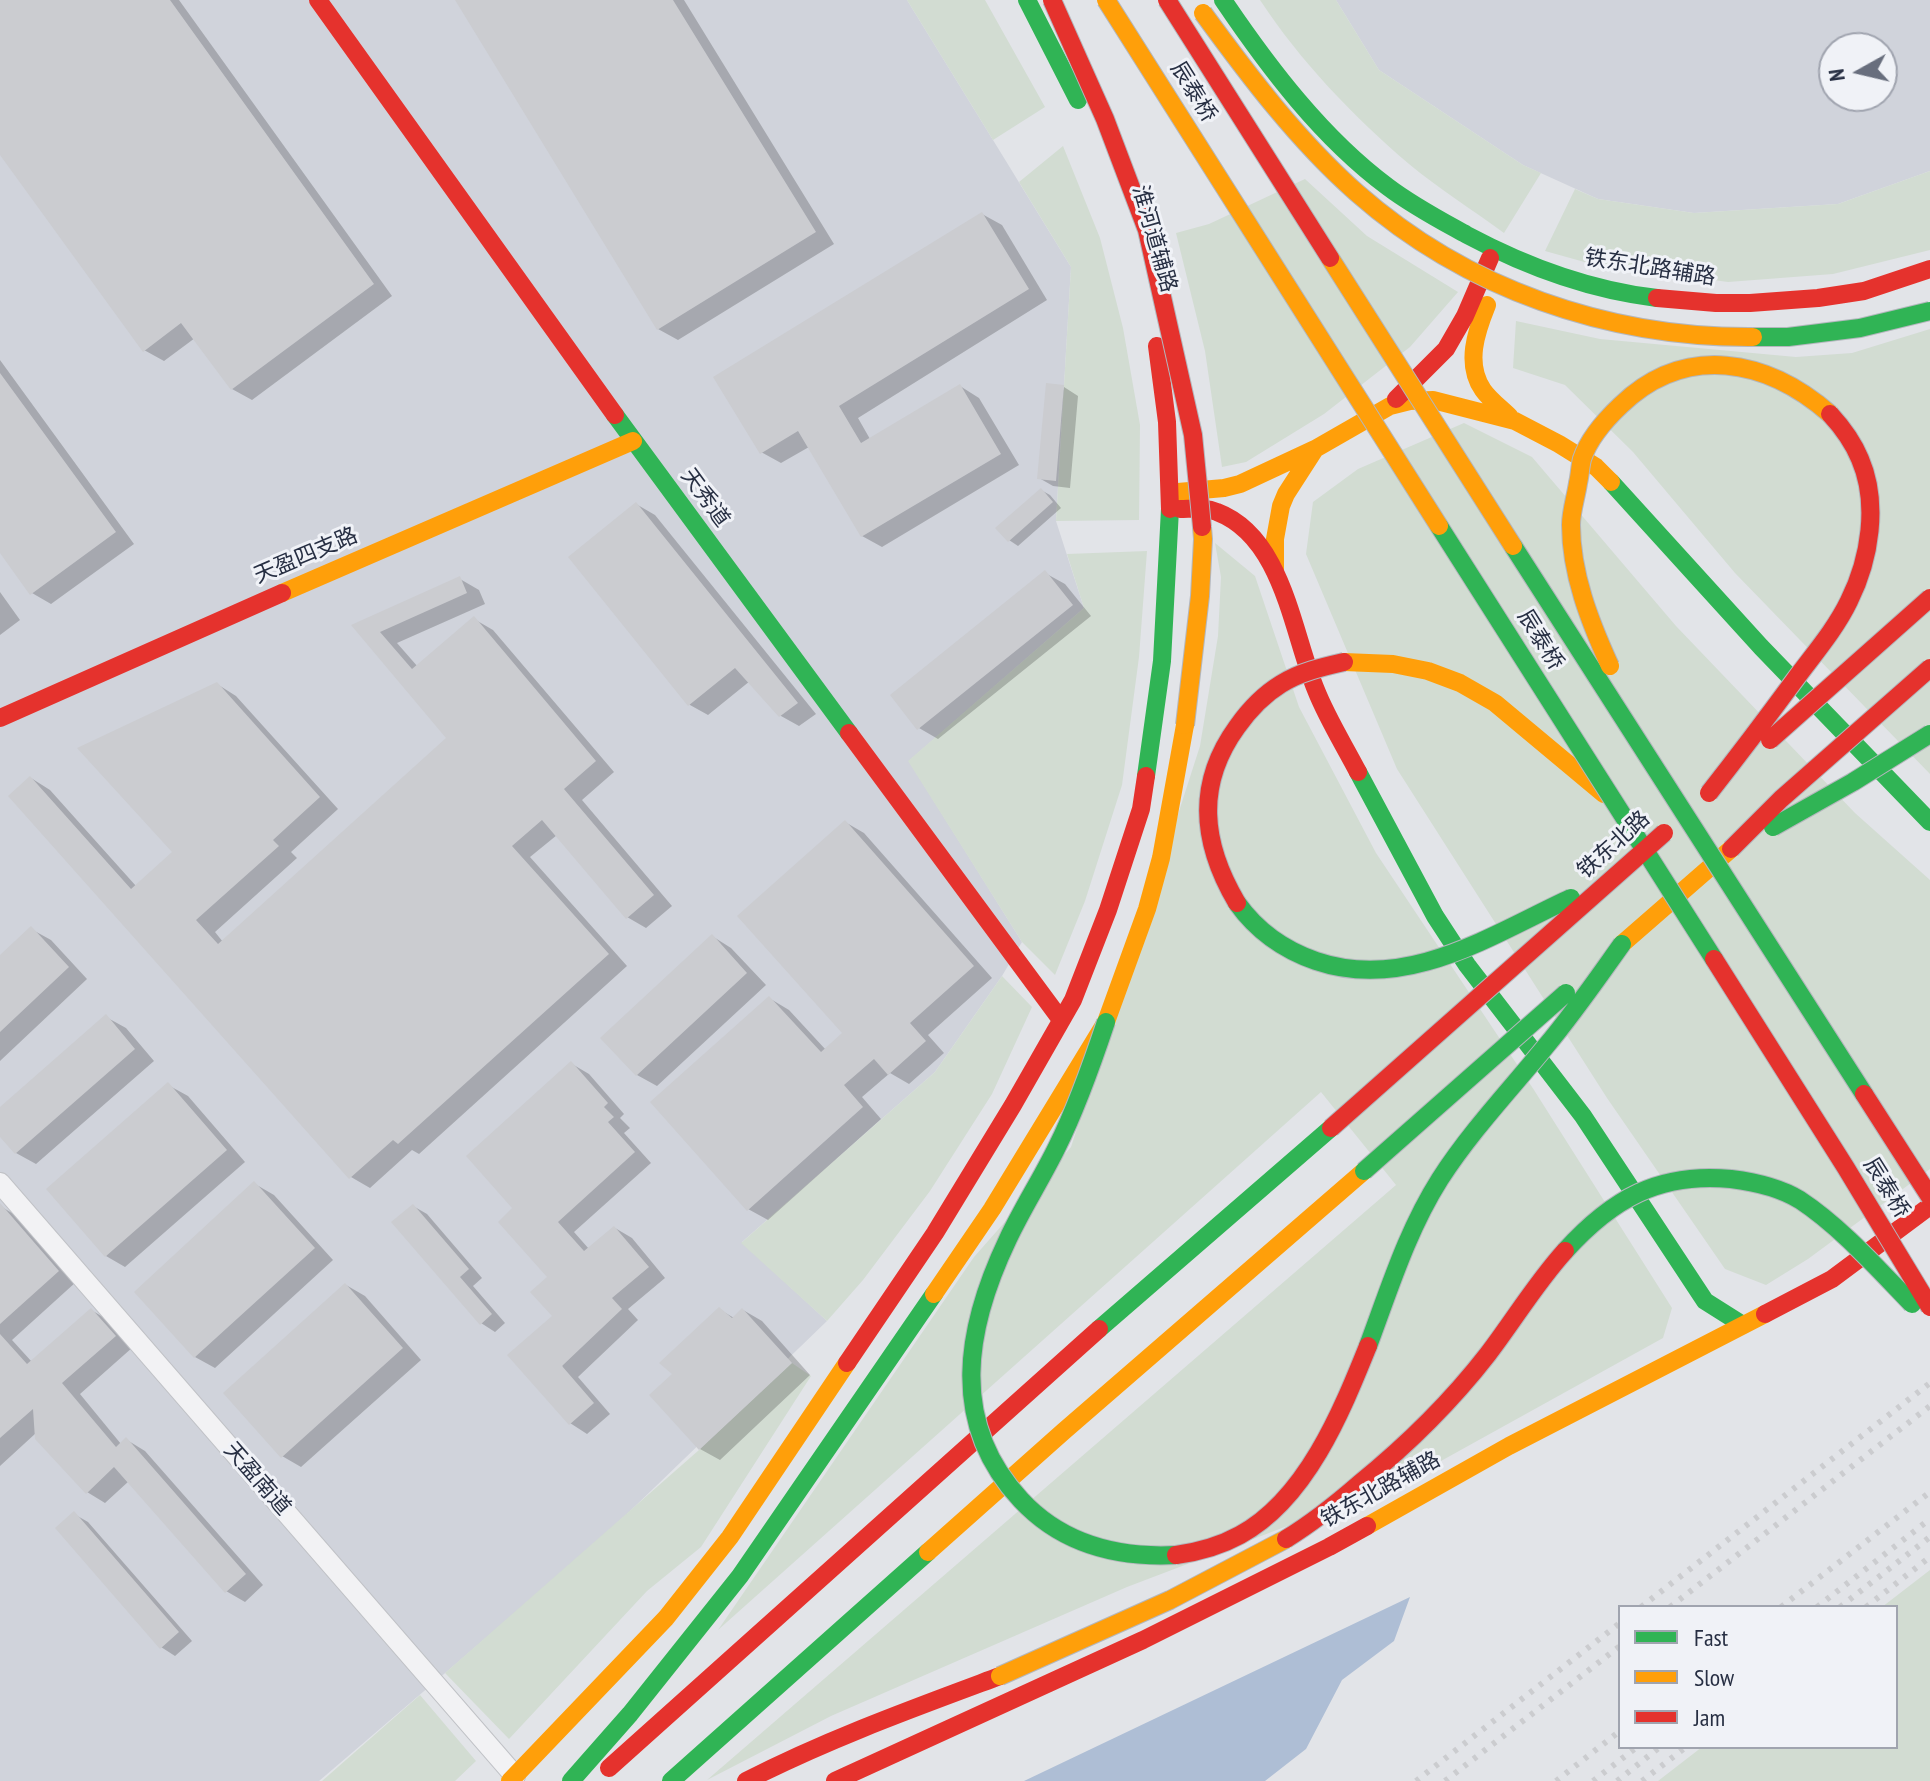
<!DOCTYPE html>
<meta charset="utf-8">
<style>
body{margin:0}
#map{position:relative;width:1930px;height:1781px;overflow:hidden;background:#e2e4e8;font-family:"PT Sans Narrow",sans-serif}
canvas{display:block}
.legend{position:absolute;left:1618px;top:1605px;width:280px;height:144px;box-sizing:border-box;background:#f0f2f7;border:2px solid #a0a4af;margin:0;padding:10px 14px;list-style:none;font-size:24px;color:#272f43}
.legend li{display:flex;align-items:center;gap:16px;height:40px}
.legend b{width:40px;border:2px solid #a0a4af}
.north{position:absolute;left:1818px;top:32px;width:80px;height:80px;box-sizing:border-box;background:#f0f2f7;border:2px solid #a0a4af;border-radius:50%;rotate:262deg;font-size:22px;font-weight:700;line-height:32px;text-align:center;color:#272f43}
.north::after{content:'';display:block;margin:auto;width:28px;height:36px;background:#686e7d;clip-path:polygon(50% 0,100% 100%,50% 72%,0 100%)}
</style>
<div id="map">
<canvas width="1930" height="1781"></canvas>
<ul class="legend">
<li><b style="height:10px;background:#30b455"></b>Fast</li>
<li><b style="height:10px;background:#ff9f0a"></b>Slow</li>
<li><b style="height:10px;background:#e5322d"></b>Jam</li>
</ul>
<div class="north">N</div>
</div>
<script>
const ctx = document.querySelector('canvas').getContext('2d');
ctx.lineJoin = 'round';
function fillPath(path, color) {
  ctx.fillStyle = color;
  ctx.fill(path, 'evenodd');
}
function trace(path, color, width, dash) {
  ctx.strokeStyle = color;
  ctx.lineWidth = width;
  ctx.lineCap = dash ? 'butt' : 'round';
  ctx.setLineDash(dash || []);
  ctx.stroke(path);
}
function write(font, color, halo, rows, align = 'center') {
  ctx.font = font + ' "PT Sans Narrow","Noto Sans SC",sans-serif';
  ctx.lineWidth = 6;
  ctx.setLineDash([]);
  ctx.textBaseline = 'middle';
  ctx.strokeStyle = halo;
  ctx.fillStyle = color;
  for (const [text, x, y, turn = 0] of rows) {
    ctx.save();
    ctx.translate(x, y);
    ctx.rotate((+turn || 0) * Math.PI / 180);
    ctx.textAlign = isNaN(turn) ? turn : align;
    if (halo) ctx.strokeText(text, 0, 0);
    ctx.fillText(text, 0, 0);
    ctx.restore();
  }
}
fillPath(new Path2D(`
 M0 0H907L1071 267 1056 521 1084 608 909 761 1022 942 1002 976 935 1072 742 1242 827 1321 597 1543 319 1781H0Z
 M1336 0H1930V171L1838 204 1694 213 1598 199 1523 165 1379 70ZM1834 48H1882V96H1834Z`), '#d0d3db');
fillPath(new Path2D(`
 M907 0H985L1045 107 993 140Z
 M1260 0H1336L1379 70 1523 165 1541 173 1504 233C1473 210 1439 189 1409 164 1353 116 1300 61 1260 0Z
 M1063 146 1100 238 1123 328 1140 425 1139 520 1056 521 1071 267 1019 182Z
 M1930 171V250L1833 274 1728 282 1588 263 1545 251 1575 189 1598 199 1694 213 1838 204Z
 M1305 179 1367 236 1458 292 1410 347 1324 414 1246 462 1222 467 1205 351 1176 233 1209 224Z
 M1516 321 1600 339 1796 357 1852 353 1930 329V774L1735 573 1633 452 1565 385 1513 368Z
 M1464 423 1532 457 1676 626 1855 813 1930 880V1169L1808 1259 1766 1285 1725 1269 1607 1098 1397 769 1306 554 1313 502 1358 469Z
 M1215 543 1255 576 1299 707 1376 853 1534 1090 1672 1308 1663 1338 1403 1482 1127 1587 831 1716 707 1780 1396 1185 1321 1092 718 1630 974 1257 1071 1147 1200 746 1218 636 1221 577Z
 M1147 551 1139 657 1122 785 1085 901 1055 975 1022 942 908 761 1084 608 1067 554Z
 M1002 976 1032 1007 992 1094 930 1191 863 1280 827 1321 741 1243 935 1072Z
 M792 1363 811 1376 701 1547 647 1591 509 1739 445 1673 699 1450Z
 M1930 1570V1781H1658L1702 1747H1896V1607H1882Z
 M420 1695 476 1761 455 1781H322Z`), '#d2dcd2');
fillPath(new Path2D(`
 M1410 1597 1394 1641 1342 1680 1306 1749 1265 1781H1024Z`), '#aebed5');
fillPath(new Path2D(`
 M0 0H179L392 296 252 400 232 389 195 338 164 361 144 350 0 152Z
 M457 0H684L834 244 678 340 658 329Z
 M982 214 1002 225 1047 300 858 418 870 439 960 386 979 398 1019 465 882 547 862 536 809 447 781 463 761 452Z
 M0 360 134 544 51 604 32 593 0 550Z
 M1064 387 1078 396 1070 488 1053 486 1039 478Z
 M1041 490 1050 495 1061 508 1018 546 1009 540Z
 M636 504 655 515 816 714 799 726 781 716 750 681 708 715 690 705 570 557Z
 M1045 573 1065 584 1091 616 938 739 919 728Z
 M460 579 479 590 485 604 397 643 418 667 474 619 493 630 614 772 582 800 672 906 646 928 627 917 557 835 530 857 627 966 419 1154 412 1150 370 1188 351 1177 31 778 50 790 136 886 174 852 217 684 236 696 338 809 291 852 297 858 215 932 223 942 449 738 354 626Z
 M0 592 20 620 0 635Z
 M845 822 864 833 992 978 928 1035 944 1053 909 1084 890 1073 862 1097 881 1119 768 1220 748 1209 769 998 789 1010 826 1050 844 1034Z
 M31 929 51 940 87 979 0 1061V958Z
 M712 936 731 948 766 985 657 1086 637 1075 603 1038Z
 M106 1017 126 1028 154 1061 36 1164 16 1153 0 1134V1110Z
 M572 1064 589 1074 624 1114 620 1118 630 1128 624 1133 651 1163 574 1232 589 1249 615 1228 632 1238 665 1278 628 1309 638 1320 578 1377 610 1414 587 1434 570 1423 550 1277 515 1209Z
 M168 1085 188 1096 245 1162 125 1267 106 1256Z
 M255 1184 274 1195 333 1260 215 1368 195 1357Z
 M413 1206 427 1214 482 1278 473 1286 505 1323 495 1332 481 1323Z
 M2 1207 20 1218 76 1282 12 1340 32 1362 91 1310 110 1321 133 1347 80 1394 121 1444 127 1440 145 1451 263 1585 245 1602 226 1591 129 1481 105 1503 87 1492 36 1433 0 1466V1209Z
 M346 1285 365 1296 421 1360 301 1467 282 1456Z
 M719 1309 734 1318 743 1310 762 1321 810 1375 720 1460 700 1449Z
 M74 1514 88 1522 192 1641 175 1656 161 1647Z`), '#0003');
fillPath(new Path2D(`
 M0 0H170L374 284 231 390 181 323 143 352 0 155Z
 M455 0H673L816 232 657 330Z
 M982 212 1029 289 839 406 861 443 960 384 1001 454 861 537 798 431 760 454 713 377Z
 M0 373 116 532 30 595 0 553Z
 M1046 383 1064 385 1056 481 1037 479Z
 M1041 488 1053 502 1008 542 995 528Z
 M636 502 798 703 779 717 735 668 688 706 568 557Z
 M1045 570 1073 605 917 730 890 695Z
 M460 576 467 593 380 632 412 669 474 616 596 761 564 789 654 895 626 919 542 820 512 846 609 954 398 1144 393 1140 349 1179 8 796 30 776 131 889 172 852 77 748 217 682 320 797 273 840 279 846 196 920 218 944 446 738 351 625Z
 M845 820 974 966 910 1023 926 1041 888 1075 874 1059 844 1085 863 1107 747 1211 650 1102 769 996 821 1052 842 1033 737 916Z
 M31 926 69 967 0 1032V955Z
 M712 934 747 973 636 1076 600 1038Z
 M106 1014 135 1049 15 1154 0 1137V1107Z
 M571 1061 608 1103 604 1107 614 1117 608 1122 635 1152 558 1222 584 1251 614 1226 649 1267 612 1298 622 1309 562 1366 594 1403 569 1425 507 1355 552 1316 530 1292 547 1277 498 1222 512 1208 466 1156Z
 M168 1082 227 1150 105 1257 46 1189Z
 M254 1181 315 1248 194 1358 134 1292Z
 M0 1203 59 1271 0 1324Z
 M413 1204 469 1269 460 1277 492 1314 480 1325 391 1222Z
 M345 1283 403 1348 281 1458 223 1393Z
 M719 1307 732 1318 742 1308 792 1363 699 1450 649 1395 672 1374 659 1363Z
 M91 1308 116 1336 62 1383 116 1447 126 1437 246 1574 225 1593 114 1467 86 1494 35 1439 33 1409 0 1438V1334L27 1364Z
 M74 1511 179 1632 160 1649 55 1528Z`), '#cbccd0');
const street = new Path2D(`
 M0 1183 515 1776`);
trace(street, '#c0c2c6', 22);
trace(street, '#f2f2f4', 20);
trace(new Path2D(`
 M1027 0 1078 100
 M1223 0C1269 68 1322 138 1388 187 1413 206 1440 220 1467 235 1527 267 1589 290 1657 298
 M615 415 849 733
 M1611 482 1761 647 1930 822
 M1358 772 1435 916 1467 965 1583 1116 1705 1301 1743 1325
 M1146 776 1162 661 1170 509
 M1099 1329 1331 1128
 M571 1781 630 1714 740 1576 934 1294
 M671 1781 928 1552`), '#30b455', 18);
trace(new Path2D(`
 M1487 305C1476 332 1465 364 1483 390 1490 400 1501 408 1510 417
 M1178 492 1224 488 1240 484 1315 449
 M1275 571V539L1281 506 1286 494 1315 449 1390 406 1410 401 1433 400 1515 421 1559 444 1596 467 1611 482
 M282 593 633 441
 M1344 662 1393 664 1428 671 1460 683 1495 703 1604 794
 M1622 944 1731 849
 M934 1294 992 1209 1106 1022 1147 909 1161 858 1185 725
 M1367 1526 1509 1446 1765 1314
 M928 1552 1064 1431 1364 1171
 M510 1781 666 1618 730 1537 847 1363`), '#ff9f0a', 18);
trace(new Path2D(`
 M318 0 615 415
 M1657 298 1716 303H1750L1818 298 1864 291 1930 269
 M1157 346 1167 422 1170 509
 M1396 399 1446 349 1465 316 1490 258
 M1180 509C1192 509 1205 507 1217 512 1283 537 1292 632 1316 690 1327 718 1344 745 1358 772
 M0 718 282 593
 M849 733 1061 1020
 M1765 1314 1832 1279 1930 1206
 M847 1363 935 1233 1013 1105 1073 1000 1108 910 1141 809 1146 776
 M609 1768 1099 1329
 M746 1781C828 1739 914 1708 1000 1676
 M835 1781 1143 1640 1329 1547 1367 1526`), '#e5322d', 18);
trace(new Path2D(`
 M1641 1607 1930 1383
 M1670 1607 1930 1406
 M1781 1607 1930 1492
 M1817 1607 1930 1519
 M1840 1607 1930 1537
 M1866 1607 1930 1557
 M1416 1781 1620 1623
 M1445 1781 1620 1646
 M1556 1781 1620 1731
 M1593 1781 1637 1747
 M1617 1781 1660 1747
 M1642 1781 1686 1747`), '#cbcccf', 6, [4, 8]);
const fastBridge = new Path2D(`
 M1753 337H1788L1860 328 1930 311
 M1439 526 1714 959
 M1513 546 1864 1094
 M1773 827 1853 782 1930 734
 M1237 903C1257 931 1284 950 1316 961 1407 992 1491 935 1571 898
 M1106 1022C1092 1064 1077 1107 1057 1147 1042 1178 1023 1207 1008 1239 966 1327 948 1422 1021 1500 1062 1544 1117 1558 1176 1555
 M1364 1171 1566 993
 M1565 1251C1612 1199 1659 1172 1731 1179 1755 1182 1779 1187 1800 1200 1841 1227 1878 1269 1912 1304
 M1368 1346C1389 1290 1407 1231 1440 1179 1471 1131 1510 1090 1546 1046 1573 1014 1597 979 1622 944`);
const slowBridge = new Path2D(`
 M1106 0 1439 526
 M1203 13C1249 76 1298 141 1357 193 1466 289 1608 338 1753 337
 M1330 258 1513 546
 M1610 666C1590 622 1571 574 1571 525 1571 511 1576 497 1578 483 1580 475 1580 467 1582 459 1589 438 1605 420 1621 405 1686 343 1767 359 1830 414
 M1185 725 1200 596 1203 539 1202 527
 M1000 1676 1170 1600 1286 1539`);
const jamBridge = new Path2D(`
 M1052 0 1105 119 1147 230 1193 435 1202 527
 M1167 0 1330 258
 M1770 740 1930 598
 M1709 793C1738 756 1766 719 1794 681 1813 655 1835 630 1849 601 1870 559 1879 503 1860 459 1853 442 1842 427 1830 414
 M1731 849 1781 799 1930 668
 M1237 903C1202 844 1195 785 1237 727 1249 710 1263 695 1281 684 1300 672 1322 667 1344 662
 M1714 959 1846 1168 1930 1307
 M1864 1094 1930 1197
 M1331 1128 1664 833
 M1286 1539C1312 1523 1336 1504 1359 1484 1407 1445 1450 1403 1488 1354 1514 1320 1536 1283 1565 1251
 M1176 1555C1198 1552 1220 1546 1240 1535 1306 1499 1341 1413 1368 1346`);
trace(fastBridge, '#b4b7bd', 20, []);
trace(slowBridge, '#b4b7bd', 20, []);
trace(jamBridge, '#b4b7bd', 20, []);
trace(fastBridge, '#30b455', 18);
trace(slowBridge, '#ff9f0a', 18);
trace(jamBridge, '#e5322d', 18);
write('22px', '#272f43', '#f0f2f7', [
 ["辰泰桥",1193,92,58],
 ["淮河道辅路",1154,239,74],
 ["铁东北路辅路",1650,268,9],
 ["天秀道",705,498,54],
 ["天盈四支路",306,556,-23],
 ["辰泰桥",1540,640,58],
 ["铁东北路",1614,845,-42],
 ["辰泰桥",1886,1188,58],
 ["天盈南道",257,1479,49],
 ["铁东北路辅路",1381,1490,-29]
]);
</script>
